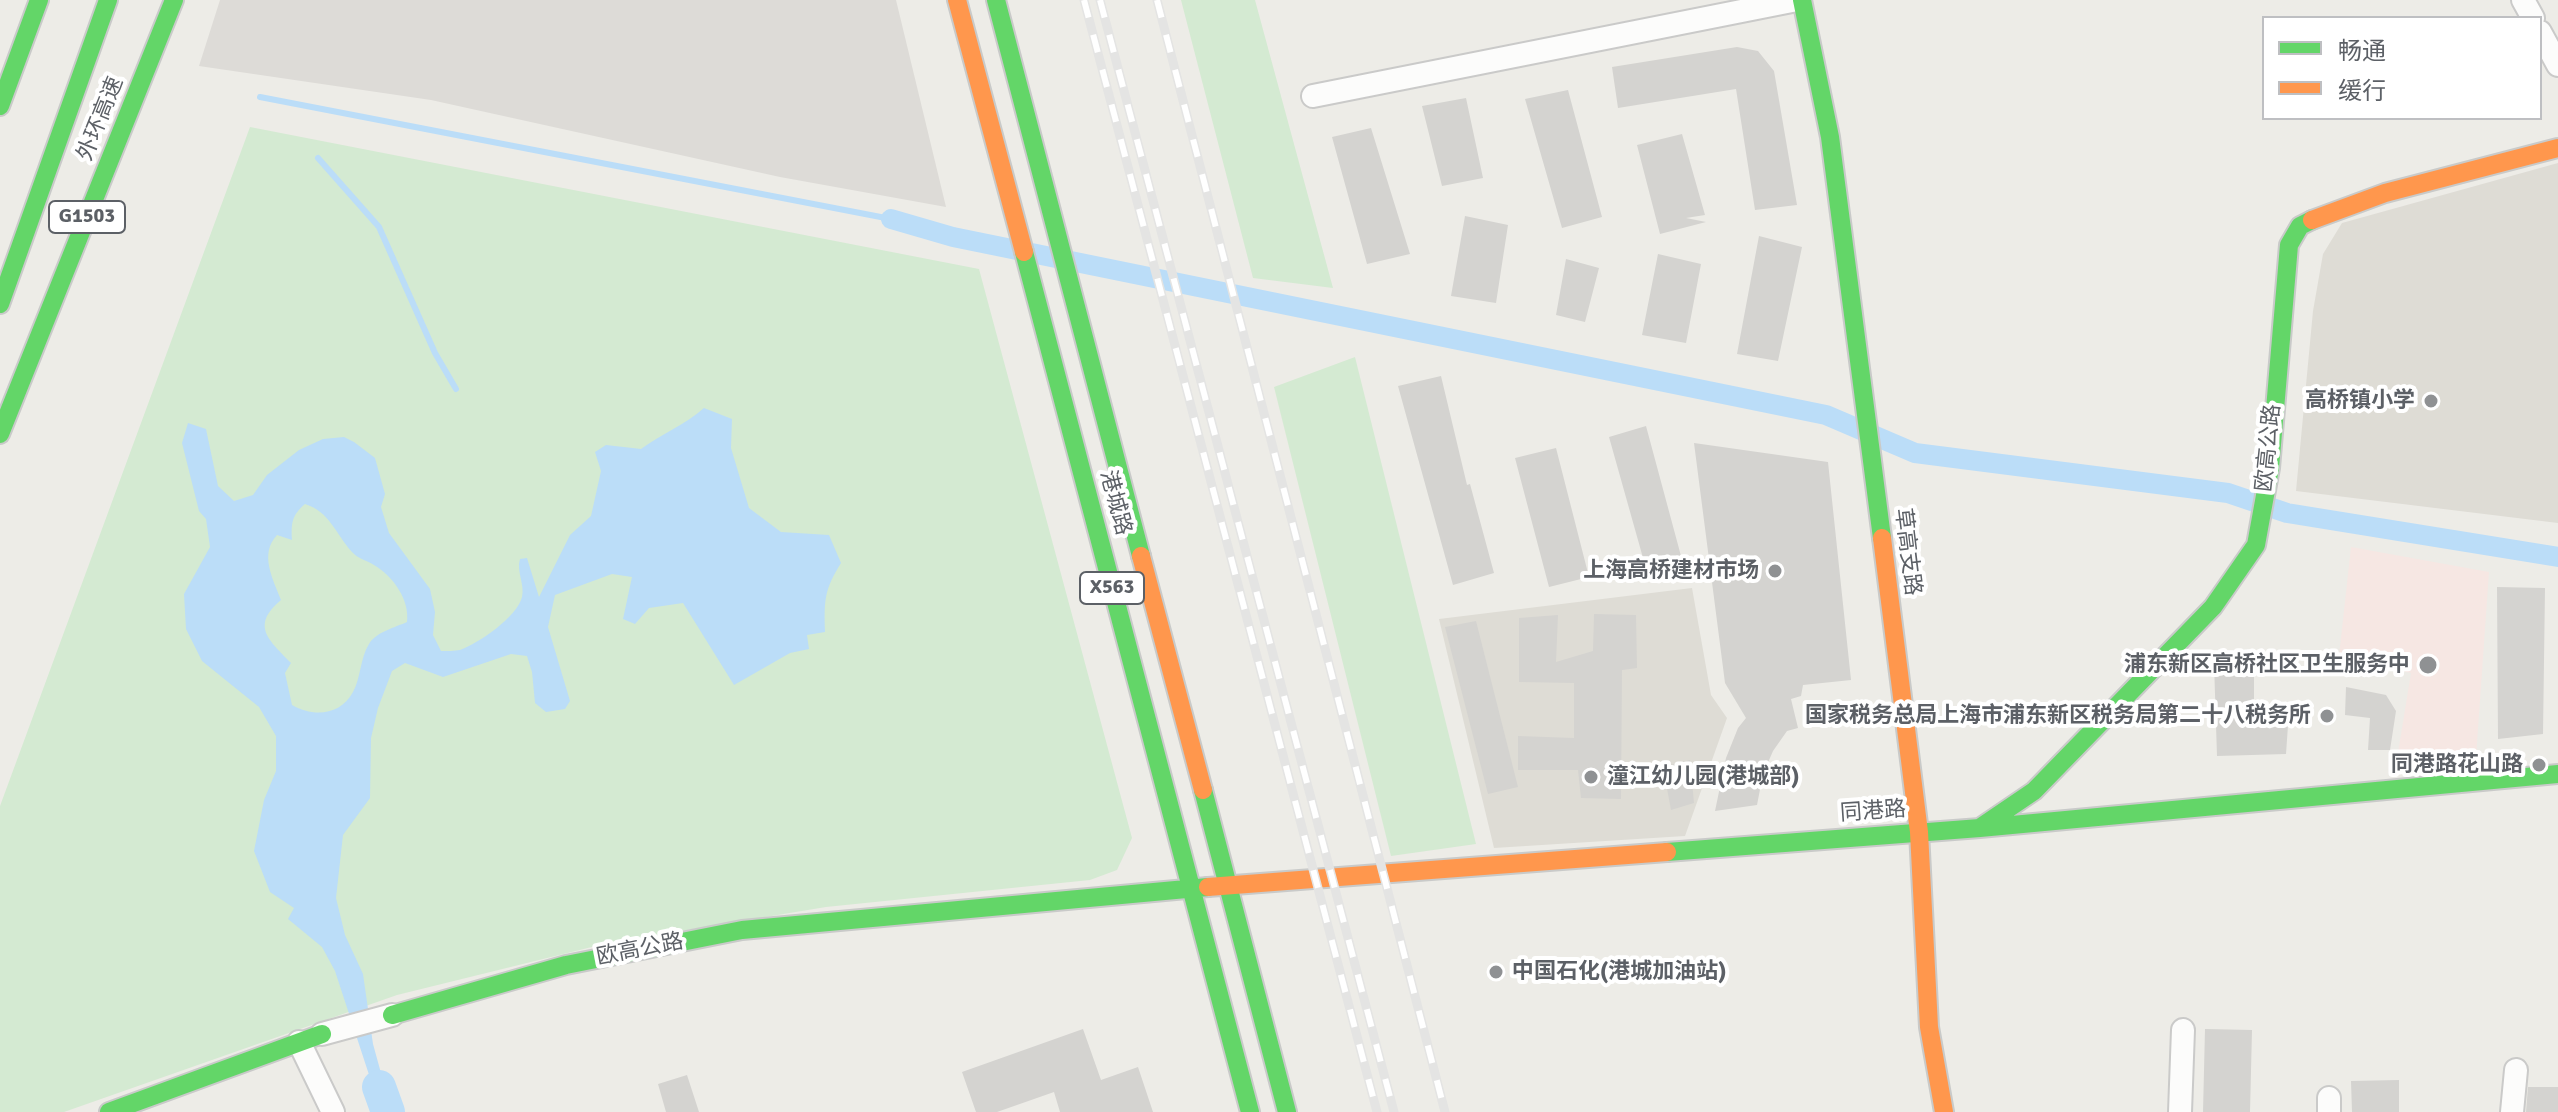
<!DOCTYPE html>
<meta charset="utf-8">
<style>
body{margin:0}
#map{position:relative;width:2558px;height:1112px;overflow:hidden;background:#edece7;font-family:Signika,"Noto Sans SC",sans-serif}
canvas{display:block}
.legend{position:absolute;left:2262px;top:16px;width:280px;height:104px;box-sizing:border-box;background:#fff;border:2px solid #bebfc2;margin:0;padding:10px 14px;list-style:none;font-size:24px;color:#5c6066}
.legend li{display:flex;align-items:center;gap:16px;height:40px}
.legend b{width:40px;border:2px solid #bebfc2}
</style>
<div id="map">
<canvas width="2558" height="1112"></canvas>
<ul class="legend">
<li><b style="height:10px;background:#63d668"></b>畅通</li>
<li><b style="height:10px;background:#ff974d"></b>缓行</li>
</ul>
</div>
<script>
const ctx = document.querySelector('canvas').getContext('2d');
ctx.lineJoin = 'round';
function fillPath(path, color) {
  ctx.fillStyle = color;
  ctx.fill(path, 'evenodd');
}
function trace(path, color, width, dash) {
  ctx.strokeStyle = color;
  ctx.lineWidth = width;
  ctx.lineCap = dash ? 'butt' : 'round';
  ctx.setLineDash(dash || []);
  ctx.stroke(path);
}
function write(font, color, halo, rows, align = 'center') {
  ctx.font = font + ' Signika,"Noto Sans SC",sans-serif';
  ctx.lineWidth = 8;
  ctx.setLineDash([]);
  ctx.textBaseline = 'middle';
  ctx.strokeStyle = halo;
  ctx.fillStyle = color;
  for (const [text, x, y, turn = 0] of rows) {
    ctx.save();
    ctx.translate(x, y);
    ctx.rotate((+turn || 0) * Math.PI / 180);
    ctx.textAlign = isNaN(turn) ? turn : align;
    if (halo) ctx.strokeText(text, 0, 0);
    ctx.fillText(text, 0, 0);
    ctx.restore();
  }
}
fillPath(new Path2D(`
 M220 0H896L946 207 780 177 431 100 199 66Z`), '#dddbd7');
fillPath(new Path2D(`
 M2558 163V523L2296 491 2313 311 2323 254 2342 223Z
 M1692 588 1711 695 1727 718 1685 836 1494 848 1439 619Z`), '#dedcd5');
fillPath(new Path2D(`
 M2351 547 2489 572 2476 757 2395 771 2411 673 2339 656Z`), '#f6e7e3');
fillPath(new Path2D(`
 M1181 0H1255L1333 288 1253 278Z
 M250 127 979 269 1132 838 1117 870 1090 880 826 907 608 943 397 995 64 1112H0V806Z
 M1355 357 1476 844 1391 856 1274 387Z`), '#d4ead2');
fillPath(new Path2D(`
 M704 408 732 419 731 448 749 508 781 532 829 535 841 563C824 590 824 601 825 632L807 635 809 649 790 653 734 685 683 603 649 608 635 624 623 619 632 577 612 574 555 595 548 627 570 701 565 709 546 712 535 703 532 672 527 656 511 654 443 677 405 663 392 671 378 708 371 738 370 798 343 835 336 898 345 935 363 974 373 1044 384 1084 374 1090 335 971 322 947 288 919 294 908 270 892 254 851 264 800 276 771V736L259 707 202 661 186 629 184 594 210 547 206 519 199 511 182 443 188 423 206 429 218 486 234 501 253 495 267 475 299 450 323 439 344 437 354 442 375 458 385 494 381 507 389 533 430 589 435 612 433 635 441 651C447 651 455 651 460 650 479 643 517 617 522 597 525 584 516 571 520 559L527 558 539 597 570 535 591 516 601 471 595 452 606 445 641 449C661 434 685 425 704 408ZM305 504C330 512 335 533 352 552 358 559 366 560 374 565 393 576 410 600 407 622 396 627 376 632 369 644 360 658 361 678 353 692 340 716 313 717 292 705L285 673 291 663C269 640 250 626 281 600 273 579 259 554 277 535L292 540C291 523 292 515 305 504Z`), '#bbddf8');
trace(new Path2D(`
 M260 97 891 219
 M318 158 379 227 435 353 456 389`), '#bbddf8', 6);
trace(new Path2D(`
 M891 219 953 237 1826 415 1915 453 2228 493 2287 513 2558 557`), '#bbddf8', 20);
trace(new Path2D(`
 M379 1087 388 1112`), '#bbddf8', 34);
fillPath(new Path2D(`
 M1737 47 1758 51 1774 71 1797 205 1755 210 1736 89 1618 108 1612 67Z
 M1568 90 1602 217 1562 228 1525 99Z
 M1466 98 1483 178 1442 186 1422 106Z
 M1371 128 1410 254 1367 264 1332 137Z
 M1682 134 1705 215 1686 218 1706 222 1660 234 1637 145Z
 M1465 216 1508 225 1496 303 1451 296Z
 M1759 236 1802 247 1778 361 1737 354Z
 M1658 254 1701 264 1686 343 1642 335Z
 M1566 259 1599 268 1585 322 1556 315Z
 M1441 376 1467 485 1470 484 1494 573 1453 585 1398 386Z
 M1646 426 1681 556 1645 565 1609 437Z
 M1694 443 1828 462 1851 680 1803 685 1801 696 1791 699 1798 728 1787 731 1773 751 1763 774 1757 805 1715 811 1726 758 1738 728 1746 718 1725 683Z
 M1556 448 1589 577 1549 587 1515 458Z
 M2497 587 2545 588 2543 734 2498 739Z
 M1594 614 1636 615 1637 668 1622 670 1621 799 1581 798 1578 770H1518V736L1574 738V683L1519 682V618L1558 615 1556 662 1593 651Z
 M1476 621 1518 787 1488 794 1445 627Z
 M2214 663 2254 667V710L2289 711 2286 754 2217 756Z
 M2346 687 2386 695 2396 711 2390 750H2368L2370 718 2345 715Z
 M1690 760 1694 803 1671 810 1663 767Z
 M1083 1029 1101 1080 1138 1067 1153 1112H1060L1054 1092 997 1112H976L962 1072Z
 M2205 1029 2252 1030 2250 1112H2203Z
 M687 1075 699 1112H666L658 1084Z
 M2399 1080V1112H2352L2351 1081Z
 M2528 1087H2558V1112H2526Z`), '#d4d3d0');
const street = new Path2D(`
 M2523 0 2533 18
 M2540 32 2558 65
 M1313 96 1797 0
 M322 1034 392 1015
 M299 1042 333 1112
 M2329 1098V1112
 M2180 1112 2183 1030
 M2512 1112 2516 1070`);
const fast = new Path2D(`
 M996 0 1141 556
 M1802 0 1830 137 1882 538
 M0 106 39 0
 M1024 252 1250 1112
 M0 304 108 0
 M0 434 174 0
 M1203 790 1287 1112
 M1981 827 2034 791 2213 607 2256 545 2270 468 2289 245 2300 226 2312 220
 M1667 852 1980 828 2558 774
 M392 1015 566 965 742 930 1208 887
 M109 1112 322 1034`);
const slow = new Path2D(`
 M957 0 1024 252
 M2312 220 2385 193 2558 148
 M1882 538 1919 832 1929 1027 1944 1112
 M1141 556 1203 790
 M1208 887 1667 852`);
trace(street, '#cacac9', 26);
trace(fast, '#c9cac9', 22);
trace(slow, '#c9cac9', 22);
trace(street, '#fcfcfb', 22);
trace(fast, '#63d668', 18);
trace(slow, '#ff974d', 18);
const rail = new Path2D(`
 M1084 0 1377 1112
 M1100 0 1394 1112
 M1157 0 1445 1112`);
trace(rail, '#e4e4e3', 9);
trace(rail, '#fff', 6, [18]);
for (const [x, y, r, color] of [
 [2431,401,8,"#8f9193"],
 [1775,571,8,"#8f9193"],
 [2428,665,10,"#8f9193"],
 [2327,716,8,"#8f9193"],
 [2539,765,8,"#8f9193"],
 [1591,777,8,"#8f9193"],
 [1496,972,8,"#8f9193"]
]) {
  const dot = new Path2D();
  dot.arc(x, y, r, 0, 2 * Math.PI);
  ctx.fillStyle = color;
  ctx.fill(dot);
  trace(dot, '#fff', 3);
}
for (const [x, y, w] of [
 [87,217,76],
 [1112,588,64]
]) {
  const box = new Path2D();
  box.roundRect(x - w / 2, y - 16, w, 32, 6);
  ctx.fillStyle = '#fff';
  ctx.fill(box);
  trace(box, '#5c6066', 2);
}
write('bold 20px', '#5c6066', null, [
 ["G1503",87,217],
 ["X563",1112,588]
]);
write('22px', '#5c6066', '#fff', [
 ["外环高速",101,119,-68],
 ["欧高公路",2269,448,-84],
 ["港城路",1115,503,75],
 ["草高支路",1907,552,83],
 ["同港路",1873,812,-4],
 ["欧高公路",640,950,-11]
]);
write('bold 22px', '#5c6066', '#fff', [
 ["高桥镇小学",2415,401],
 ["上海高桥建材市场",1759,571],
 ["浦东新区高桥社区卫生服务中",2410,665],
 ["国家税务总局上海市浦东新区税务局第二十八税务所",2311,716],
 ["同港路花山路",2523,765],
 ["潼江幼儿园(港城部)",1607,777,"left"],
 ["中国石化(港城加油站)",1512,972,"left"]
], 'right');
</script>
